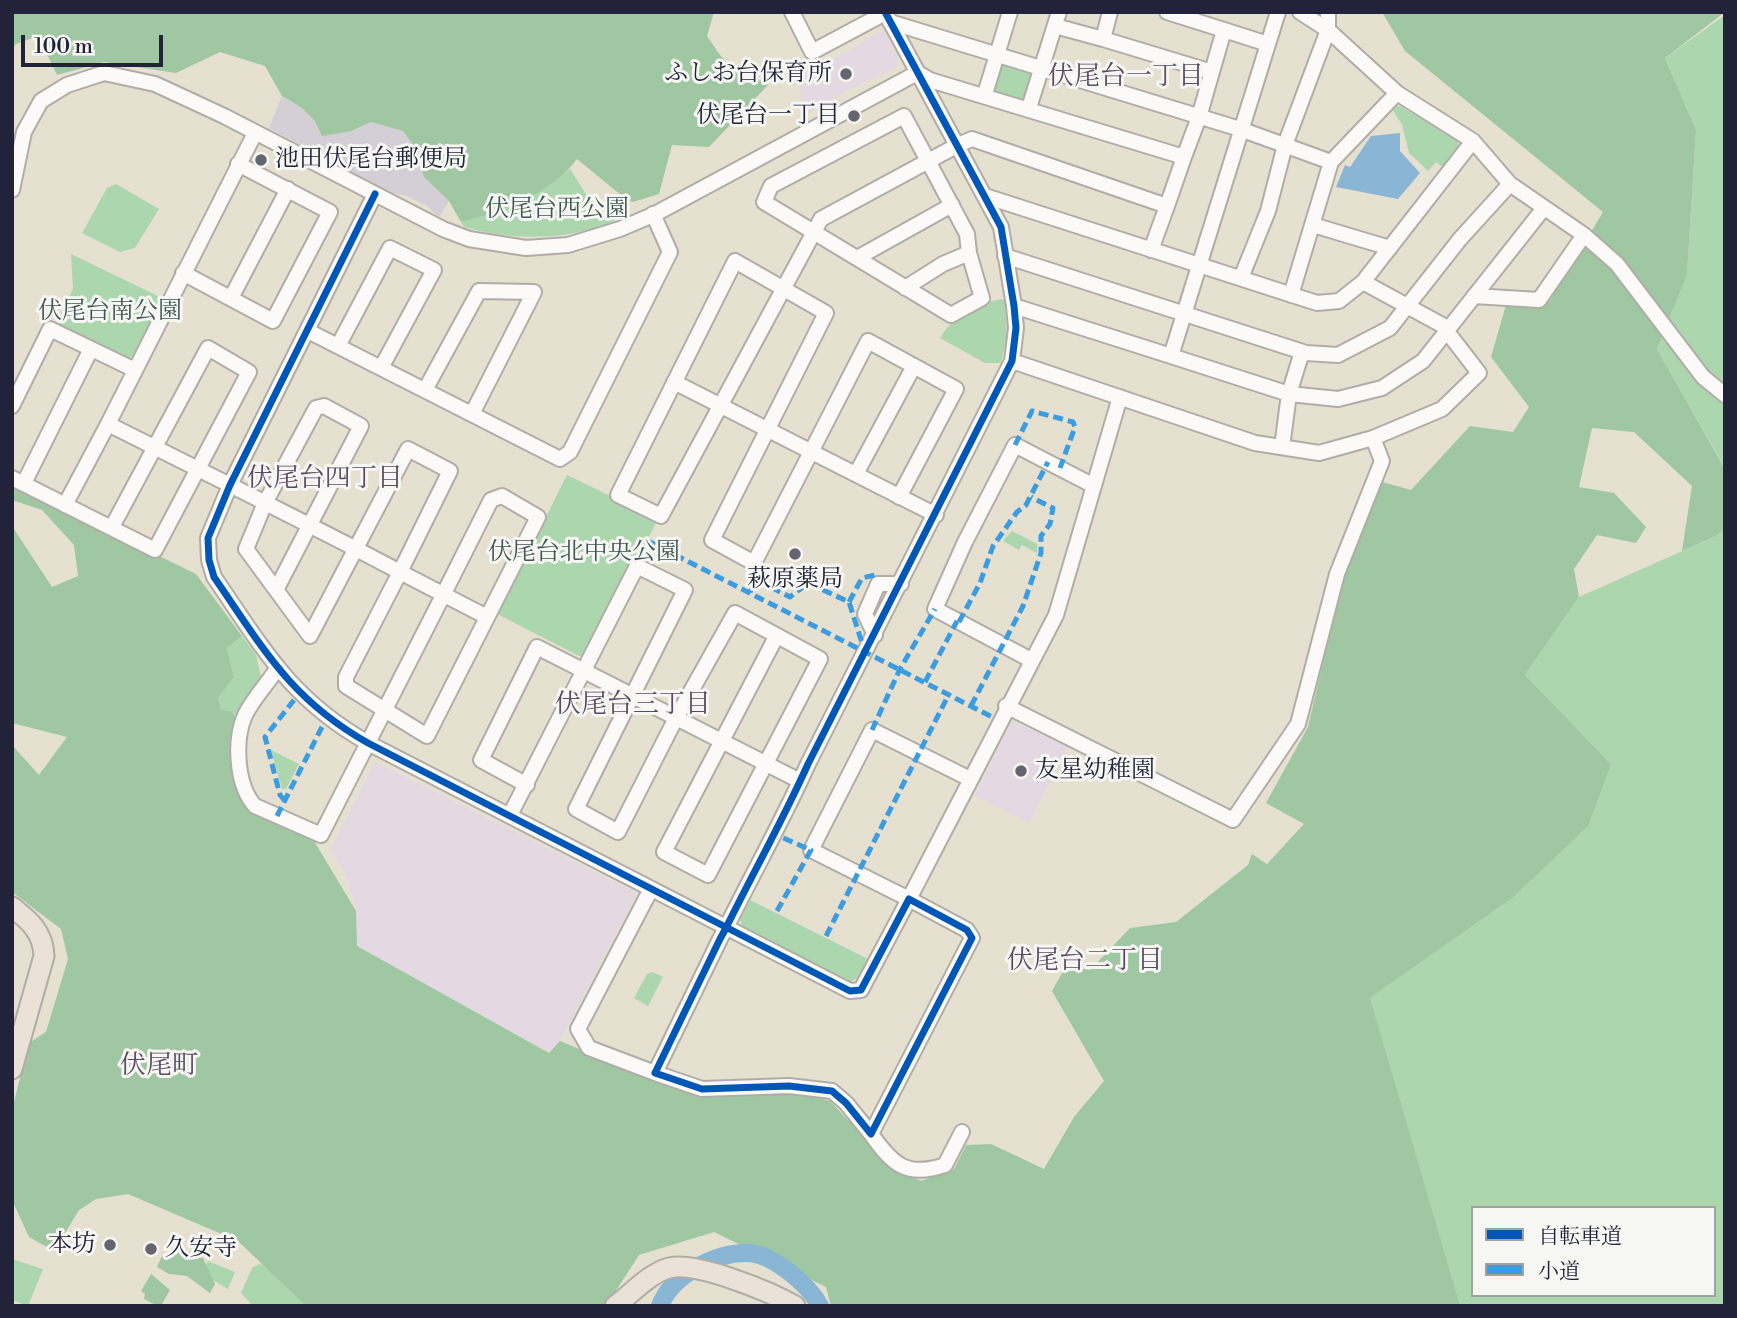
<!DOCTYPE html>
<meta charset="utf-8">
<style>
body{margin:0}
#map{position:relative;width:1737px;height:1318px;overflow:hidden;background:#e5e0d0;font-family:"Libre Bodoni","Noto Serif JP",serif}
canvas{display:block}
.frame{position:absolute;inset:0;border:14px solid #22223b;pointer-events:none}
.legend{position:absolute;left:1471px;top:1206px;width:245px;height:91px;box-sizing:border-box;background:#f6f6f2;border:2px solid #a1a1a9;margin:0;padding:9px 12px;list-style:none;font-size:21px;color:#22223b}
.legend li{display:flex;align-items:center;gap:14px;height:35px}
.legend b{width:35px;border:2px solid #a1a1a9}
.scale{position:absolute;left:21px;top:35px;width:142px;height:32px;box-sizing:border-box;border:4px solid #22223b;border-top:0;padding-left:9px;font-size:21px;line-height:24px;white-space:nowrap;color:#22223b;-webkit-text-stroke:5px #f6f6f2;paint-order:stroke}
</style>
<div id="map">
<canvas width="1737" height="1318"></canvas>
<div class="frame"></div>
<ul class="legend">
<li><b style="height:9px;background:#0057b8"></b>自転車道</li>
<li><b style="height:9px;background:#3c9ce2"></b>小道</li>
</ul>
<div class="scale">100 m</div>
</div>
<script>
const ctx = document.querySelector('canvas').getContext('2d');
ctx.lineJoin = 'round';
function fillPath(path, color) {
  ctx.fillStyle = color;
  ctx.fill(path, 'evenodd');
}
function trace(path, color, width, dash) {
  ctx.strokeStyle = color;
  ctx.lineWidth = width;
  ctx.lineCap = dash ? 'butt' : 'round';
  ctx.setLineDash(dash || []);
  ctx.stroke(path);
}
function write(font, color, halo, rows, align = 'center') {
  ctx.font = font + ' "Libre Bodoni","Noto Serif JP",serif';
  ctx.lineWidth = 6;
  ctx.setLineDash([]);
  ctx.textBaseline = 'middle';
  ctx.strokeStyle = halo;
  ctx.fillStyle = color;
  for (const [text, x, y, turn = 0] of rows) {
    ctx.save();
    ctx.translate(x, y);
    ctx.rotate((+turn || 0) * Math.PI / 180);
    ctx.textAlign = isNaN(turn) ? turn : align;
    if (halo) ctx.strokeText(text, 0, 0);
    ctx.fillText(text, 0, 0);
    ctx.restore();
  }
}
fillPath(new Path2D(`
 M883 30 899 60 894 69 849 89 801 118 800 79Z
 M1012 721 1068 747 1029 823 975 796Z
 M375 762 637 893 560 1041 550 1053 356 946V907L346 875 330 850Z`), '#e4d9e3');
fillPath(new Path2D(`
 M282 96 302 108 314 120 319 132 351 131 371 122 403 131 414 146 424 177 449 201 439 217 427 206 407 196 388 192 269 128Z`), '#d4ced6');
fillPath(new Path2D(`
 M1725 15V468L1657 349 1687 275 1696 130 1665 58Z
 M1003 63 1032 71 1035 75 1027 99 1023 101 994 92 992 88 999 66Z
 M1400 106 1458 141 1459 148 1444 168 1436 162 1428 171 1409 153 1402 125 1391 107Z
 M570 169 598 213 616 221C564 241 517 241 464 227L461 222C503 212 535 193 570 169Z
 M116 184 159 209 135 248 120 252 82 233 107 188Z
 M71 254 162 298 133 356 125 361 55 325 73 289Z
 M1005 299 1007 336 1001 363H985L940 338C955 314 977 302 1005 299Z
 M567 475 658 519 588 655 579 656 497 614Z
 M1725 528V1306H1454L1370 998 1511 899 1611 764 1525 675 1579 597 1716 536ZM1473 1208H1714V1295H1473Z
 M1012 531 1037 544V553L1022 545 1019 550 1003 541Z
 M242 636 256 655 262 681 235 715 231 711 221 710 218 698 234 677 227 648Z
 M271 750 299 764 286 789H282Z
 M750 900 868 959 858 978 849 982 743 928 740 920Z
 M652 972 663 977 648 1006 634 998 647 974Z
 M12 1259 43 1269 28 1306 12 1300Z
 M208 1261 235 1272 228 1289 211 1279 206 1264Z
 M259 1264 264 1265 306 1306H253L241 1293 252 1268Z`), '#acd7ae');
fillPath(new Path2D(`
 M12 12H714L707 36C716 49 724 63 737 71 748 78 758 78 768 85L709 147 672 145 659 194 633 202 627 200 577 159C552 193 501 212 461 222L449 201 424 177 414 146 403 131 371 122 351 131 322 136 314 120 302 108 282 96 265 66 220 52 176 73 104 62 57 75 38 36 16 44 12 49Z
 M1382 12H1725L1665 58 1696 130 1687 275 1657 349 1725 469V528L1716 536 1682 551 1692 486 1634 432 1592 428 1579 487 1614 493 1646 527 1636 543 1597 535 1574 569 1579 597 1525 675 1611 764 1588 826 1511 899 1370 998 1460 1306H831L826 1287 714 1232 639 1255 606 1306H306L238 1241 128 1194 96 1199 79 1210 54 1251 29 1237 12 1200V1110L29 1043 46 1032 68 959 61 929 12 892V745L39 775 67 737 12 723V526L52 587 78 576 74 545 42 510 12 500V484L196 574 242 636 227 648 234 677 218 698 221 710 231 711 235 715 231 757 237 784 253 814 314 841 356 911 357 946 549 1053 560 1041 632 1071 705 1096 792 1091 830 1101 893 1168 921 1181 954 1169 966 1145 991 1144 1044 1169 1074 1117 1104 1081 1052 991 1066 966 1090 970 1130 928 1176 922 1248 865 1252 854 1267 864 1304 824 1266 803 1308 727 1343 576 1382 482 1411 490 1470 426 1513 432 1529 407 1491 357 1506 305 1549 302 1603 212 1405 51Z
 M181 1248 203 1258 215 1284 210 1293 187 1276 169 1274 157 1267 162 1256 173 1257Z
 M151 1274 170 1290 162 1304 156 1305 144 1299 145 1294 141 1291Z`), '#9fc7a2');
fillPath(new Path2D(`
 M1400 133V151L1420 173 1398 199 1336 187 1345 165 1350 167 1371 136Z`), '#89b6d4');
trace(new Path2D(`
 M660 1306C671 1276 715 1252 748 1253 773 1254 809 1285 820 1306`), '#89b6d4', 18);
const minor = new Path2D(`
 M792 12 812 52 885 13
 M1167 12 1224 30
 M1328 12V30L1397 93 1473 141 1510 184 1584 235 1617 264 1703 377 1725 395
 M890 22 1240 129 1331 162 1397 93
 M1055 26 1103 39 1110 12
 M1103 39 1212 72
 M985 94 1010 12
 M1029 108 1059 12
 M904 116 967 234 969 253 982 298 951 315 764 202 771 186Z
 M255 133 108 424 230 485C287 514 344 542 400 572L450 471 408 449 310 636 246 549 265 503 316 408 324 406 361 426 276 590
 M1184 157 1199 117 1224 30 1268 44
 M12 190 24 132 41 101 67 85 104 73 155 84 224 116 443 229 469 239 526 248 568 245 620 229 655 214 917 73
 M375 194 230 485 208 538 209 560 214 577C263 648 290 699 368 743L850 991 861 990 909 899 967 930 972 938 871 1134 846 1103 832 1091 789 1086 702 1089 655 1073 720 939 726 928C753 873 783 820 808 764L1012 361 1016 328 1014 306 1001 227 885 12
 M985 196 1317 303 1339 301 1363 282 1473 141
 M1313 225 1390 248
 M1151 250 1167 206
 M1005 256 1306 353 1338 355 1390 328 1460 239 1510 184
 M857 258 952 205
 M183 273 273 321 330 212 238 164
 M1241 278 1268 211 1285 145 1328 30 1300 12
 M905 288 943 264 969 253
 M1291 295 1331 162
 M1474 296 1539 300 1584 235
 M231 298 288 189
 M1014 306 1171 356 1278 12
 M308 331 560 459 570 452 670 252 653 214
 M338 346 390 248 434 270 381 368
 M1171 356 1289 394 1338 399 1382 388 1423 361 1544 208
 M1012 361 1255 443 1319 453 1373 438 1442 409 1479 373 1442 325 1363 282
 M674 382 936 515
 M425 390 479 291 534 292 472 414
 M12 406 50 329 133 369
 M1282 447 1289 394 1302 352
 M856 474 914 366
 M12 478 155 550 249 372 208 348 112 527
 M24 483 91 349
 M899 497 956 389 868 341 754 563 712 540 826 313 735 261 618 495 661 516 821 219 958 145 972 139 1167 206 1184 157 930 80 918 73
 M65 505 108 424
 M875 635 865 614 878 584H901
 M1031 660 935 609 965 542 1015 445 1094 486
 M277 669C267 684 253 699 245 715 234 740 236 785 255 806L321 835C378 723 435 612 491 500L502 496 538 517 427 736 346 686V677L400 572 487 617
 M1006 706 1233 820 1298 724 1337 574 1382 461 1373 438
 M970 779 872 730 811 850 909 899 1056 615 1120 397
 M527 785 481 760 537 647 800 781
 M510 815 637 566 685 590 576 809 618 832 676 718 735 613 820 659 708 875 664 852 776 637
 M651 889 578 1029 589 1048 655 1073
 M871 1134C893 1165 907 1178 945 1165L962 1132`);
const highway = new Path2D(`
 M12 907C30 921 43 932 44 956L12 1069
 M615 1306C631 1294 650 1273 669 1268 696 1261 771 1292 795 1306`);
trace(minor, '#b1ada6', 18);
trace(highway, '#b1ada6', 23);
trace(minor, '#fbfaf8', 14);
trace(highway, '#eae2d6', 19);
trace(new Path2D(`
 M1015 445 1032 411 1073 422 1075 427 1060 468
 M648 541 994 718
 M750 592 757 580 790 597 808 583 849 602 862 643
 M849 602 862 578 875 575
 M959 622 980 583 993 546 1017 512 1026 505 1048 462
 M925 682 957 621
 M971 706 1023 606 1041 553V536L1050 524 1053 508 1031 497
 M872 730 900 669 935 609
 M285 801 280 795 265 737 294 700
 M277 816 322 727
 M777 911 811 850 781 837
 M826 936 949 694`), '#3c9ce2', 5, [10, 5]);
trace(new Path2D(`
 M375 194 230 485 208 538 209 560 214 577C263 648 290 699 368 743L850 991 861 990 909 899 967 930 972 938 871 1134 846 1103 832 1091 789 1086 702 1089 655 1073 720 939 726 928C753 873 783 820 808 764L1012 361 1016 328 1014 306 1001 227 885 12`), '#0057b8', 7);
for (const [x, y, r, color] of [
 [846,74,7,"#66646f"],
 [854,116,7,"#66646f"],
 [261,160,7,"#66646f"],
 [795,554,7,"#66646f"],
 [1021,771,7,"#66646f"],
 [110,1245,7,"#66646f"],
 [151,1249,7,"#66646f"]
]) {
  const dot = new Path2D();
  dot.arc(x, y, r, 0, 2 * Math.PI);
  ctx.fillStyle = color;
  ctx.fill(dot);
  trace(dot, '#f6f6f2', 2.5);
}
write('24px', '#22223b', '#f6f6f2', [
 ["ふしお台保育所",832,74],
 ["伏尾台一丁目",840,116],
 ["池田伏尾台郵便局",275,160,"left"],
 ["萩原薬局",795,580,"center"],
 ["友星幼稚園",1035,771,"left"],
 ["本坊",96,1245],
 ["久安寺",165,1249,"left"]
], 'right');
write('24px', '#3e5655', '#f6f6f2', [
 ["伏尾台⻄公園",557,210],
 ["伏尾台南公園",110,312],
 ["伏尾台北中央公園",584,553]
]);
write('26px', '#5a4b64', '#f6f6f2', [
 ["伏尾台一丁目",1126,78],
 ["伏尾台四丁目",325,480],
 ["伏尾台三丁目",633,706],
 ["伏尾台二丁目",1085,962],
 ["伏尾町",159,1067]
]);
</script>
